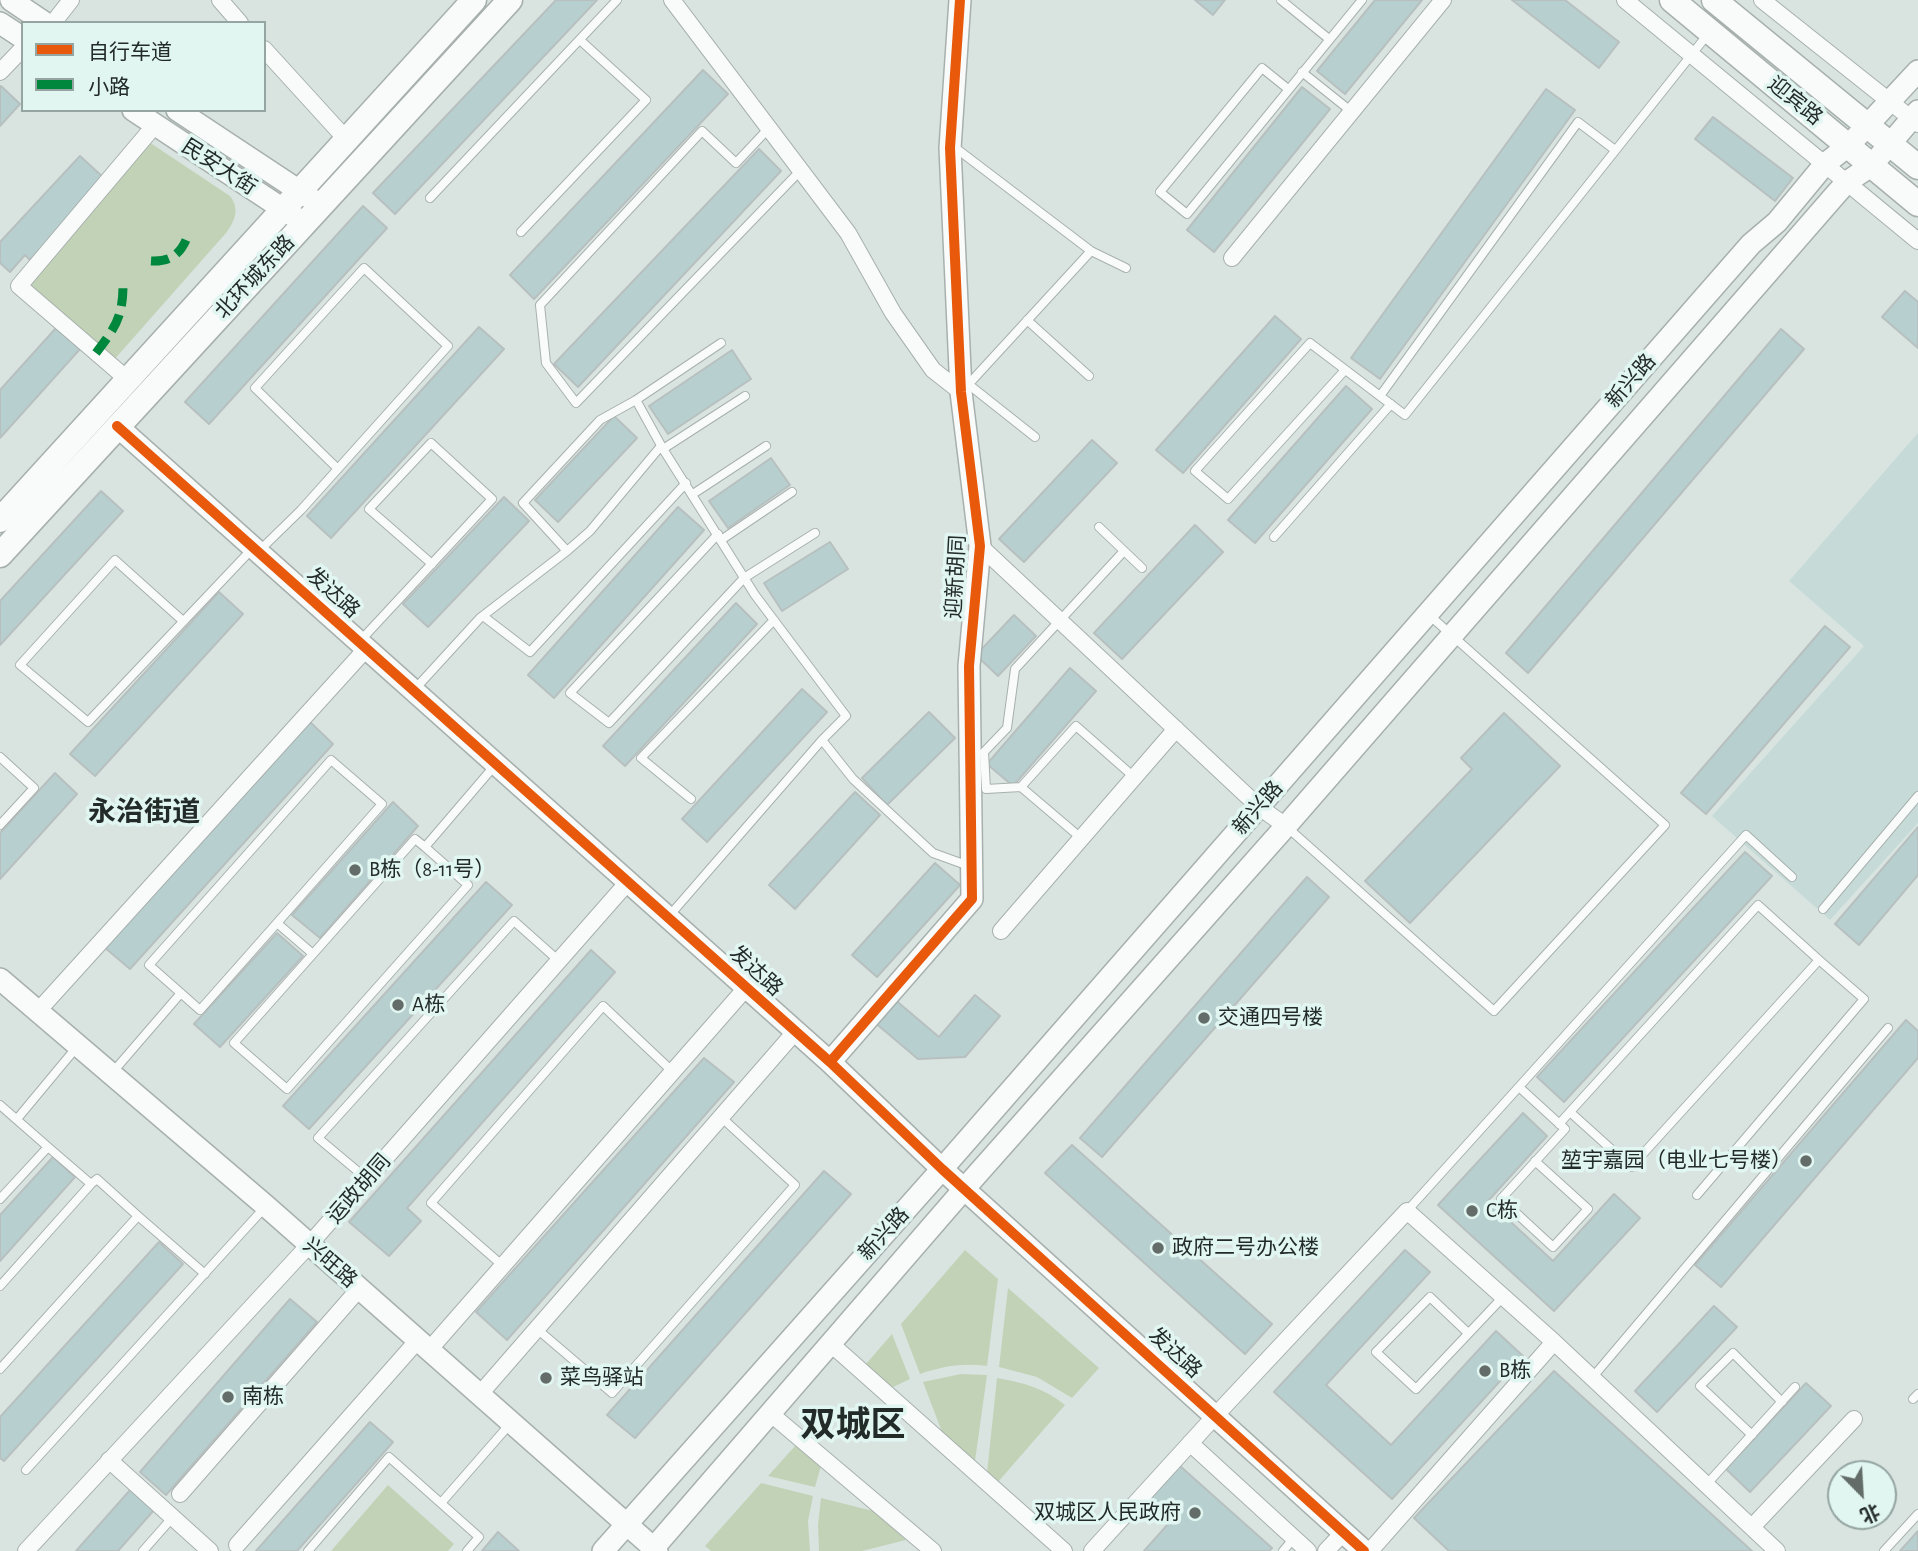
<!DOCTYPE html>
<meta charset="utf-8">
<style>
body{margin:0}
#map{position:relative;width:1918px;height:1551px;overflow:hidden;background:#d9e4e1;font-family:"Alegreya Sans","Noto Sans SC",sans-serif}
canvas{display:block}
.legend{position:absolute;left:21px;top:21px;width:245px;height:91px;box-sizing:border-box;background:#e1f6f1;border:2px solid #95a5a1;margin:0;padding:9px 12px;list-style:none;font-size:21px;color:#232b29}
.legend li{display:flex;align-items:center;gap:14px;height:35px}
.legend b{width:35px;border:2px solid #95a5a1}
.north{position:absolute;left:1827px;top:1460px;width:70px;height:70px;box-sizing:border-box;background:#e1f6f1;border:2px solid #95a5a1;border-radius:50%;rotate:156deg;font-size:19px;font-weight:700;line-height:28px;text-align:center;color:#232b29}
.north::after{content:'';display:block;margin:auto;width:24px;height:32px;background:#636c69;clip-path:polygon(50% 0,100% 100%,50% 72%,0 100%)}
</style>
<div id="map">
<canvas width="1918" height="1551"></canvas>
<ul class="legend">
<li><b style="height:9px;background:#e8590c"></b>自行车道</li>
<li><b style="height:9px;background:#00873e"></b>小路</li>
</ul>
<div class="north">北</div>
</div>
<script>
const ctx = document.querySelector('canvas').getContext('2d');
ctx.lineJoin = 'round';
function fillPath(path, color) {
  ctx.fillStyle = color;
  ctx.fill(path, 'evenodd');
}
function trace(path, color, width, dash) {
  ctx.strokeStyle = color;
  ctx.lineWidth = width;
  ctx.lineCap = dash ? 'butt' : 'round';
  ctx.setLineDash(dash || []);
  ctx.stroke(path);
}
function write(font, color, halo, rows, align = 'center') {
  ctx.font = font + ' "Alegreya Sans","Noto Sans SC",sans-serif';
  ctx.lineWidth = 7;
  ctx.setLineDash([]);
  ctx.textBaseline = 'middle';
  ctx.strokeStyle = halo;
  ctx.fillStyle = color;
  for (const [text, x, y, turn = 0] of rows) {
    ctx.save();
    ctx.translate(x, y);
    ctx.rotate((+turn || 0) * Math.PI / 180);
    ctx.textAlign = isNaN(turn) ? turn : align;
    if (halo) ctx.strokeText(text, 0, 0);
    ctx.fillText(text, 0, 0);
    ctx.restore();
  }
}
fillPath(new Path2D(`
 M1918 433V823L1830 920 1712 816 1864 646 1789 581Z`), '#c6dbd7');
fillPath(new Path2D(`
 M149 142 230 196C240 209 235 221 226 233L113 361 27 286Z
 M965 1250 998 1279 987 1366C964 1363 943 1366 920 1374L901 1324Z
 M1008 1288 1099 1368 1072 1398 1037 1377 999 1367Z
 M892 1334 910 1379 891 1388 865 1365Z
 M961 1374 987 1375 975 1461 942 1432 923 1382Z
 M997 1378C1022 1382 1046 1389 1065 1405L998 1482 987 1473Z
 M796 1445 821 1466 815 1487 768 1476Z
 M761 1483 813 1496 808 1521 810 1551H711L705 1546Z
 M388 1485 454 1544 448 1551H331Z
 M821 1498 873 1511 906 1540 862 1551H819L818 1525Z`), '#c2d2b6');
const building = new Path2D(`
 M556 0H597L395 214 373 193Z
 M1195 0H1225L1213 15Z
 M1375 0H1422L1345 94 1317 71Z
 M1512 0H1565L1619 42 1599 68Z
 M703 70 728 94 534 299 510 275Z
 M1 86 20 104 0 126V87Z
 M1302 87 1330 109 1214 252 1187 230Z
 M1546 89 1575 110 1380 379 1351 358Z
 M1713 117 1793 178 1775 201 1695 139Z
 M759 149 781 171 578 387 554 364Z
 M80 156 105 179 30 260 25 255 10 272 0 263V242Z
 M363 206 387 228 209 424 185 402Z
 M1905 291 1918 302V348L1882 317Z
 M1275 316 1301 339 1183 473 1156 450Z
 M479 327 504 349 331 538 307 516Z
 M56 328 80 349 0 438V390Z
 M1781 329 1804 349 1528 673 1506 653Z
 M732 350 751 379 668 434 649 406Z
 M1346 386 1372 409 1255 543 1228 520Z
 M614 416 637 438 558 522 535 500Z
 M1092 440 1117 463 1024 562 999 539Z
 M771 458 790 485 728 528 709 501Z
 M101 491 123 511 0 645V601Z
 M504 497 529 521 428 627 403 604Z
 M678 507 704 530 554 698 528 675Z
 M1195 525 1223 552 1122 659 1094 633Z
 M830 542 848 569 782 611 764 583Z
 M219 592 243 614 95 776 70 754Z
 M736 603 757 624 625 766 603 746Z
 M1014 615 1036 636 998 676 976 655Z
 M1825 626 1850 647 1706 814 1681 793Z
 M1070 668 1096 691 1013 786 987 764Z
 M802 689 827 712 707 842 682 819Z
 M929 712 955 738 887 805 862 778Z
 M1504 713 1560 766 1410 923 1365 881 1472 769 1461 758Z
 M309 721 333 744 130 969 104 947Z
 M55 773 77 794 0 879V833Z
 M855 792 880 815 795 909 769 885Z
 M393 802 418 826 320 938 292 915Z
 M1918 827V875L1859 945 1835 924Z
 M1745 852 1772 876 1564 1102 1537 1077Z
 M935 863 960 885 877 977 852 955Z
 M1307 877 1329 897 1102 1157 1080 1138Z
 M486 882 512 905 309 1129 283 1106Z
 M277 933 303 956 220 1047 194 1024Z
 M591 950 615 972 407 1208 421 1221 389 1256 349 1222Z
 M975 995 1000 1016 965 1057 918 1059 873 1021 893 998 939 1037Z
 M1906 1020 1918 1031V1058L1721 1287 1695 1265Z
 M704 1058 734 1082 507 1340 476 1312Z
 M1523 1113 1547 1136 1488 1201 1553 1261 1614 1194 1640 1218 1554 1311 1438 1205Z
 M1072 1145 1272 1324 1245 1354 1045 1173Z
 M53 1157 75 1177 0 1261V1215Z
 M824 1171 851 1194 635 1438 607 1415Z
 M159 1242 183 1264 4 1461 0 1458V1417Z
 M1405 1250 1430 1272 1326 1385 1391 1445 1496 1331 1523 1356 1392 1499 1274 1392Z
 M290 1299 317 1322 166 1495 140 1472Z
 M1714 1306 1737 1327 1657 1412 1635 1391Z
 M1554 1371 1752 1551H1449L1414 1518Z
 M1806 1383 1831 1406 1750 1492 1726 1469Z
 M370 1422 393 1442 297 1551H256Z
 M1180 1466 1272 1548 1269 1551H1144L1169 1523 1146 1503Z
 M131 1489 154 1510 118 1551H76Z
 M1918 1531V1551H1900Z
 M498 1532 519 1551H482Z`);
fillPath(building, '#b8cfd0');
trace(building, '#b7c0bf', 2);
const lane = new Path2D(`
 M1281 0 1329 39
 M1302 72 1352 112
 M1288 89 1262 68 1160 192 1187 214 1362 0
 M768 129 736 163 702 131 540 305 546 363 576 403 800 171
 M953 146 1091 251 966 387
 M430 198 617 0
 M521 232 646 100 580 40
 M1091 251 1126 268
 M1027 320 1089 376
 M721 343 636 400 663 449 755 595 846 716 822 740 853 779 933 853 969 866
 M1345 370 1228 499 1195 471 1310 343 1405 415 1708 34
 M968 384 1035 437
 M1380 396 1578 122 1615 150
 M663 449 745 396
 M693 494 766 446
 M1099 527 1142 568
 M718 534 570 693 609 723 744 578 815 533
 M1274 537 1391 404
 M721 540 792 492
 M260 550 301 510 448 346 364 268 255 388 338 469
 M567 551 523 503 600 420 636 400
 M1124 551 1015 669 1007 728 984 752 986 789 1021 787 1076 726 1134 777
 M483 616 530 652 686 483
 M183 621 115 560 20 665 88 722 253 548
 M361 640 492 499 431 443 369 509 432 564
 M415 689 480 618 567 551 590 531 661 446
 M0 757 34 788 0 825
 M1021 787 1081 838
 M691 799 641 758 774 620
 M1288 828 1494 1011 1665 825 1428 614
 M425 847 415 839 234 1043 287 1089 468 885 425 847 496 764
 M1823 909 1918 796
 M670 915 822 740
 M277 923 200 1010 149 965 331 760 382 804 277 923 313 954
 M112 1073 181 993
 M1519 1087 1565 1129 1501 1199 1553 1247 1588 1209 1535 1161
 M0 1105 48 1147 0 1199
 M17 1119 76 1048
 M1559 1124 1758 905 1819 960 1631 1167 1570 1112
 M367 1179 318 1138 514 921 559 961
 M91 1184 97 1179 138 1216
 M1697 1195 1864 999 1819 960
 M1407 1211 1746 835 1792 877
 M503 1266 431 1203 603 1006 673 1072
 M0 1286 91 1184 48 1147
 M537 1329 612 1393 795 1185 721 1117
 M1468 1333 1430 1297 1376 1352 1416 1389 1503 1297
 M0 1369 138 1216 205 1274
 M1592 1378 1888 1028
 M1913 1399 1918 1394
 M1752 1435 1700 1386 1733 1353 1782 1402
 M26 1470 266 1206
 M1706 1485 1795 1387
 M441 1503 510 1424
 M143 1551 172 1518
 M308 1551 389 1457 479 1537 467 1551
 M1283 1551 1294 1538
 M1884 1551 1918 1514`);
const street = new Path2D(`
 M220 0 240 23
 M672 0 848 233 893 313 933 370 961 392
 M1625 0 1918 241
 M1762 0 1918 124
 M53 23 71 0
 M264 49 346 139
 M0 72 23 48
 M1232 258 1443 0
 M127 379 19 286 155 125
 M980 546 1259 807 1286 826
 M1001 931 1176 729
 M38 1011 366 649
 M831 1344 1064 1551
 M429 1350 746 988
 M480 1394 795 1032
 M771 1414 933 1551
 M1190 1443 1308 1551
 M109 1460 210 1551
 M180 1494 359 1289
 M1752 1527 1854 1419
 M237 1545 418 1340
 M26 1551 309 1245 628 882
 M1092 1551 1215 1416 1407 1211 1554 1342 1777 1551
 M1326 1551 1343 1533
 M1370 1551 1554 1342`);
const secondary = new Path2D(`
 M11 0 45 23
 M0 23 23 38
 M133 110 304 223
 M177 110 313 200
 M117 426 830 1062 942 1169 1364 1551
 M0 979 266 1206 657 1551
 M830 1062 972 899 969 666 980 546 961 392 950 148 960 0
 M603 1551 942 1169 1751 244 1777 222 1825 164 1849 145 1918 71
 M651 1551 965 1188 1286 826 1837 193 1847 182 1872 165 1918 111`);
const primary = new Path2D(`
 M1672 0 1918 204
 M1714 0 1918 167
 M0 520 474 0
 M0 555 510 0`);
trace(lane, '#a7b0ad', 10);
trace(street, '#a7b0ad', 18);
trace(secondary, '#a7b0ad', 24);
trace(primary, '#a7b0ad', 27);
trace(lane, '#f9fbfa', 8);
trace(street, '#f9fbfa', 16);
trace(secondary, '#f9fbfa', 21);
trace(primary, '#f9fbfa', 24);
trace(new Path2D(`
 M151 261C168 262 179 256 186 240
 M96 353C115 328 123 317 123 285`), '#00873e', 9, [18, 9]);
trace(new Path2D(`
 M117 426 830 1062 942 1169 1364 1551
 M830 1062 972 899 969 666 980 546 961 392 950 148 960 0`), '#e8590c', 10);
for (const [x, y, r, color] of [
 [355,870,7,"#636c69"],
 [398,1005,7,"#636c69"],
 [1204,1018,7,"#636c69"],
 [1806,1161,7,"#636c69"],
 [1472,1211,7,"#636c69"],
 [1158,1248,7,"#636c69"],
 [1485,1371,7,"#636c69"],
 [546,1378,7,"#636c69"],
 [228,1397,7,"#636c69"],
 [1195,1513,7,"#636c69"]
]) {
  const dot = new Path2D();
  dot.arc(x, y, r, 0, 2 * Math.PI);
  ctx.fillStyle = color;
  ctx.fill(dot);
  trace(dot, '#e1f6f1', 2.5);
}
write('21px', '#232b29', '#e1f6f1', [
 ["迎宾路",1795,101,39],
 ["民安大街",219,167,33],
 ["北环城东路",255,277,-47],
 ["新兴路",1631,381,-49],
 ["迎新胡同",956,577,-87],
 ["发达路",333,593,42],
 ["新兴路",1258,808,-49],
 ["发达路",756,971,42],
 ["运政胡同",359,1189,-49],
 ["新兴路",884,1234,-48],
 ["兴旺路",330,1263,41],
 ["发达路",1175,1353,42]
]);
write('21px', '#232b29', '#e1f6f1', [
 ["B栋（8-11号）",369,870],
 ["A栋",412,1005],
 ["交通四号楼",1218,1018],
 ["堃宇嘉园（电业七号楼）",1792,1161,"right"],
 ["C栋",1486,1211],
 ["政府二号办公楼",1172,1248],
 ["B栋",1499,1371],
 ["菜鸟驿站",560,1378],
 ["南栋",242,1397],
 ["双城区人民政府",1181,1513,"right"]
], 'left');
write('bold 28px', '#232b29', '#e1f6f1', [
 ["永治街道",144,813]
]);
write('bold 35px', '#232b29', '#e1f6f1', [
 ["双城区",853,1425]
]);
</script>
